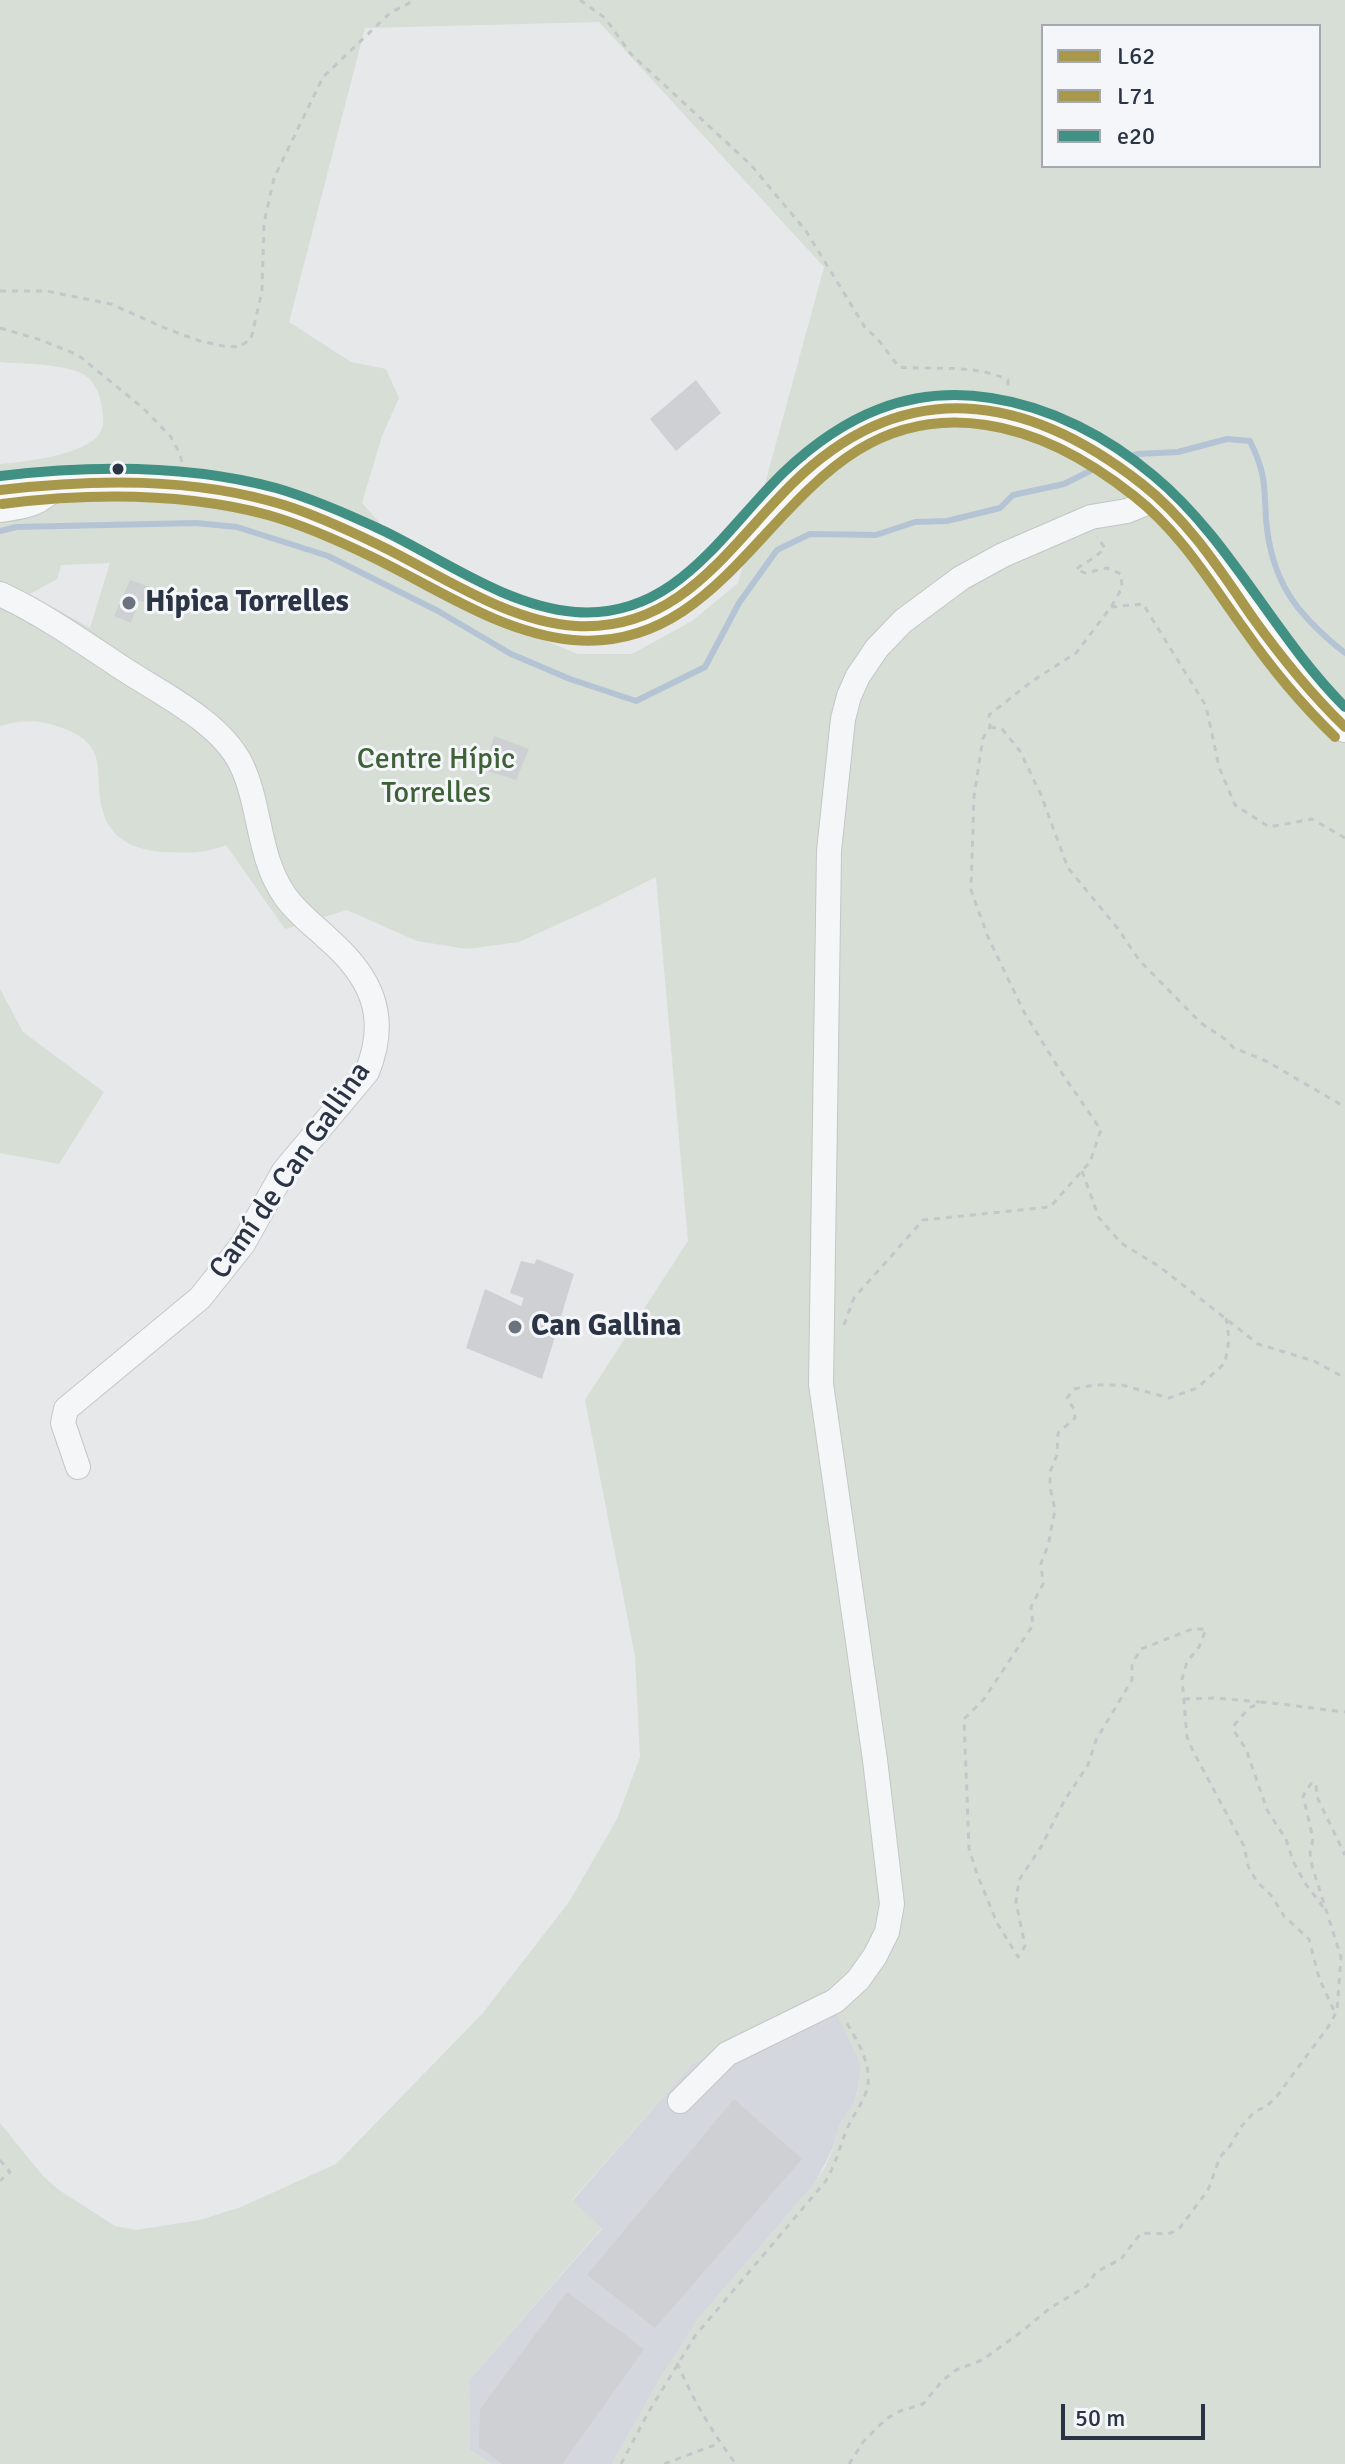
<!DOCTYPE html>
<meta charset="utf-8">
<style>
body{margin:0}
#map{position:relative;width:1345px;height:2464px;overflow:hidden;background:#e6e8ea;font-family:Signika,sans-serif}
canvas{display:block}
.legend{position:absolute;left:1041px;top:24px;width:280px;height:144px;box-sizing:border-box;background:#f4f6f9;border:2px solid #a4a8b1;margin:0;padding:10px 14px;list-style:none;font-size:24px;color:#2b3445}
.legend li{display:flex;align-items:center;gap:16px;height:40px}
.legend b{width:40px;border:2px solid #a4a8b1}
.scale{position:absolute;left:1061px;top:2404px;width:144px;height:36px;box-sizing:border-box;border:4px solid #2b3445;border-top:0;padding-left:10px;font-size:24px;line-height:28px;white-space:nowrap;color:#2b3445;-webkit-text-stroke:6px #f4f6f9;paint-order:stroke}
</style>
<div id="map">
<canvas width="1345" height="2464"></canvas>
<ul class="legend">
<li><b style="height:10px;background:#a7984b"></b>L62</li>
<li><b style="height:10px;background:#a7984b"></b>L71</li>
<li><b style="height:10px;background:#409183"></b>e20</li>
</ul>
<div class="scale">50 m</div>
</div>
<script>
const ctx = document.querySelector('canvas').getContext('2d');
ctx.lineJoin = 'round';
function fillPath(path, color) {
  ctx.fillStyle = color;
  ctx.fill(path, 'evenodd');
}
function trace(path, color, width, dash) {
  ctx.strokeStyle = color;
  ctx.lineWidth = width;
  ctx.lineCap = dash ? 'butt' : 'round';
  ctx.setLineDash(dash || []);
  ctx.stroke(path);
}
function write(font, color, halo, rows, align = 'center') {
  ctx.font = font + ' Signika,sans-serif';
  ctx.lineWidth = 6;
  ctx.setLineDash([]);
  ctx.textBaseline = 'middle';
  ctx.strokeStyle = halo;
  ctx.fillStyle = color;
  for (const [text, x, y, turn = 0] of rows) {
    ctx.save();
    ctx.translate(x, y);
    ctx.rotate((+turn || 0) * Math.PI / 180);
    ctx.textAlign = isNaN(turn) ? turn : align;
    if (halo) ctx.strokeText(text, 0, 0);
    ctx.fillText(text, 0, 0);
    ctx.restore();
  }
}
fillPath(new Path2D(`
 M813 1998 836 2013 858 2057 861 2071 855 2101 839 2126 834 2146 815 2183 699 2318 658 2382 612 2464H491L470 2450 469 2380 602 2229 572 2201 692 2064Z`), '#d4d7dd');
fillPath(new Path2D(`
 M0 0H1345V2464H612L658 2382 699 2318 815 2183 825 2167 834 2147 839 2126 855 2101 861 2071 858 2057 836 2014 824 2023 812 1998 692 2064 572 2200 602 2228 469 2380 470 2450 491 2464H0V2123L43 2176 59 2190 115 2226 136 2230 200 2220 241 2207 336 2164 482 2014 569 1902 617 1819 640 1757 635 1656 585 1400 688 1241 656 877 598 906 519 942 467 949 417 941 347 910 285 929 226 845C205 854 188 853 166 852 123 850 101 831 99 788 98 777 99 762 94 752 87 738 74 732 60 727 39 719 21 720 0 726V464C24 462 87 455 100 433 105 424 103 413 101 403 99 391 92 378 81 373 56 363 26 364 0 362ZM599 22 824 267 738 583 692 621 632 654H578L452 603 362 503 382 436 399 398 386 369 351 362 289 322 365 28ZM1043 26H1319V166H1043ZM110 563 90 628 30 594 57 579 61 565Z
 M0 989 23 1032 104 1092 59 1164 0 1153Z`), '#d6ded6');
trace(new Path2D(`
 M1124 458 1137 454 1178 452 1227 439 1250 441C1266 474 1264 484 1266 519 1271 582 1297 615 1345 653
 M0 531 16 527 196 523 237 527 328 556 438 611 511 654 570 679 636 701 705 667 739 603 777 550 810 534 876 535 915 522 947 521 1000 508 1013 495 1064 484 1098 467`), '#b4c4d5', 6);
fillPath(new Path2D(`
 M696 380 721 413 676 451 650 419Z
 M130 580 161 591 156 607 139 600 131 623 114 616Z
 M494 736 529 749 516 780 484 770Z
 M537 1259 574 1274 542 1379 466 1348 485 1289 521 1306 524 1298 510 1293 521 1261 534 1264Z
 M734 2099 802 2159 655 2328 587 2275Z
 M567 2292 644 2349 562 2464H502L479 2447 480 2409Z`), '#ced0d3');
const minor = new Path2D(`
 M0 510C25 507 42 504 58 484
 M0 594C43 614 80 640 119 666 158 692 220 721 241 764 261 805 257 856 285 896 297 913 312 924 327 938 371 976 390 1016 367 1072L284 1171 243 1244 200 1298 66 1409 63 1423 78 1467
 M680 2101 727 2054 835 2001 858 1980 875 1956 887 1932 892 1904 875 1760 821 1384 829 851 843 719 849 696 858 676 877 648 903 621 961 578 1003 555 1091 517 1127 511 1159 498`);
const major = new Path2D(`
 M0 490C85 478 185 479 269 501 307 511 344 528 380 545 437 572 514 622 577 626 680 632 730 549 793 483 901 371 1028 394 1142 484 1204 533 1237 602 1286 662 1304 685 1324 707 1345 727`);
trace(minor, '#c4c6c8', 26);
trace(major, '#c2c5c8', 32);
trace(new Path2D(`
 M580 0 605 18 631 54 751 165 806 231 866 329 876 337 899 367C935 370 976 364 1008 380V391
 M0 291H46L111 304 167 329 200 341 223 346 239 347 251 339 262 291 264 223 274 178 323 77 390 13 415 0
 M0 328 41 340 78 355 143 408 171 437 180 454 182 463
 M1111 607 1143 604 1206 706 1219 767 1235 805 1269 827 1312 819 1345 838
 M990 727 1002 729 1020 751 1041 795 1068 868 1119 930 1139 960 1201 1023 1225 1039 1234 1048 1266 1061 1345 1107
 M1082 1171 1099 1218 1121 1243 1160 1267 1258 1344 1314 1361 1345 1378
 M1226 1318 1229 1339 1225 1363 1197 1388 1169 1398 1122 1385H1094L1074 1389 1067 1398 1074 1409 1075 1418 1058 1433 1057 1455 1050 1472V1487L1055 1510 1048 1546 1041 1563 1043 1584 1031 1607 1033 1625 984 1699 964 1719 969 1848 977 1874 997 1923 1018 1957 1025 1946 1016 1902 1019 1880 1041 1847 1064 1801 1088 1765 1096 1740 1132 1680V1664L1141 1649 1192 1629H1206L1199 1647 1187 1662 1182 1679 1187 1737 1193 1751 1244 1846 1248 1866 1257 1882 1271 1895 1284 1916 1309 1939 1319 1978 1335 2013
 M844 1325 854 1298 923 1220 1050 1207 1090 1162 1101 1130 1059 1069 1024 1012 988 937 971 890 974 796 983 738 990 727 989 715 1031 682 1076 653 1111 607 1122 588 1121 574 1107 568 1085 573 1076 569 1095 557 1105 548 1097 537
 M1184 1699 1216 1698 1260 1702
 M1323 1907 1305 1883 1293 1861 1286 1839 1267 1810 1246 1749 1234 1731 1235 1724 1249 1708 1263 1702 1345 1712
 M0 2160 10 2172 0 2181
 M677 2363C693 2399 712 2433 736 2464
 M621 2464 648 2413 695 2336 825 2182C837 2162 839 2148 847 2129 852 2117 860 2107 865 2095 876 2068 857 2041 844 2018
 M664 2464 720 2443
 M849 2464 863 2442 886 2419 900 2411 923 2404 943 2380 956 2370 982 2360 1021 2332 1050 2308 1087 2286 1096 2272 1121 2259 1141 2233 1168 2234 1179 2229 1208 2190 1220 2157 1230 2146 1241 2127 1255 2111 1266 2107 1277 2096 1331 2023 1337 2010 1341 1957 1312 1866 1310 1853 1313 1839 1303 1796 1312 1782 1316 1786 1317 1797 1345 1855`), '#c5c6ca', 3, [6, 6]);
trace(minor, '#f5f6f7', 24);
trace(major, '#f8f8f8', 30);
trace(new Path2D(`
 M0 490C94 479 192 477 284 505 316 515 348 530 379 545 439 574 508 622 576 626 680 632 728 547 793 483 904 374 1026 393 1142 484 1188 520 1220 570 1253 618 1281 657 1311 694 1345 727`), '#a7984b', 10);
trace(new Path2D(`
 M2 504C90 493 181 492 268 515 303 525 337 540 370 556 435 587 500 633 573 640 756 656 784 394 986 425 1041 433 1091 462 1134 496 1180 532 1210 582 1244 629 1271 668 1301 704 1335 737`), '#a7984b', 10);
trace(new Path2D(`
 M0 476C92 465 186 464 276 488 314 499 350 515 386 532 445 561 507 606 575 612 675 620 722 532 784 472 843 416 909 385 991 398 1051 407 1108 437 1154 476 1230 539 1274 636 1345 707`), '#409183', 10);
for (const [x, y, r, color] of [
 [118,469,7,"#2b3445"],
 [129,603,8,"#6c737f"],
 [515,1327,8,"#6c737f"]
]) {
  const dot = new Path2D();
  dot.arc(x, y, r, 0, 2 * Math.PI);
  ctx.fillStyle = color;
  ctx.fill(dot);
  trace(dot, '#f4f6f9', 3);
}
write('bold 30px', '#2b3445', '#f4f6f9', [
 ["Hípica Torrelles",145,603],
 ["Can Gallina",531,1327]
], 'left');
write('30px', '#3f6138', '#f4f6f9', [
 ["Centre Hípic",436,760],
 ["Torrelles",436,794]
]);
write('30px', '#2b3445', '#f4f6f9', [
 ["Camí de Can Gallina",291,1171,-55]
]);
</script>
